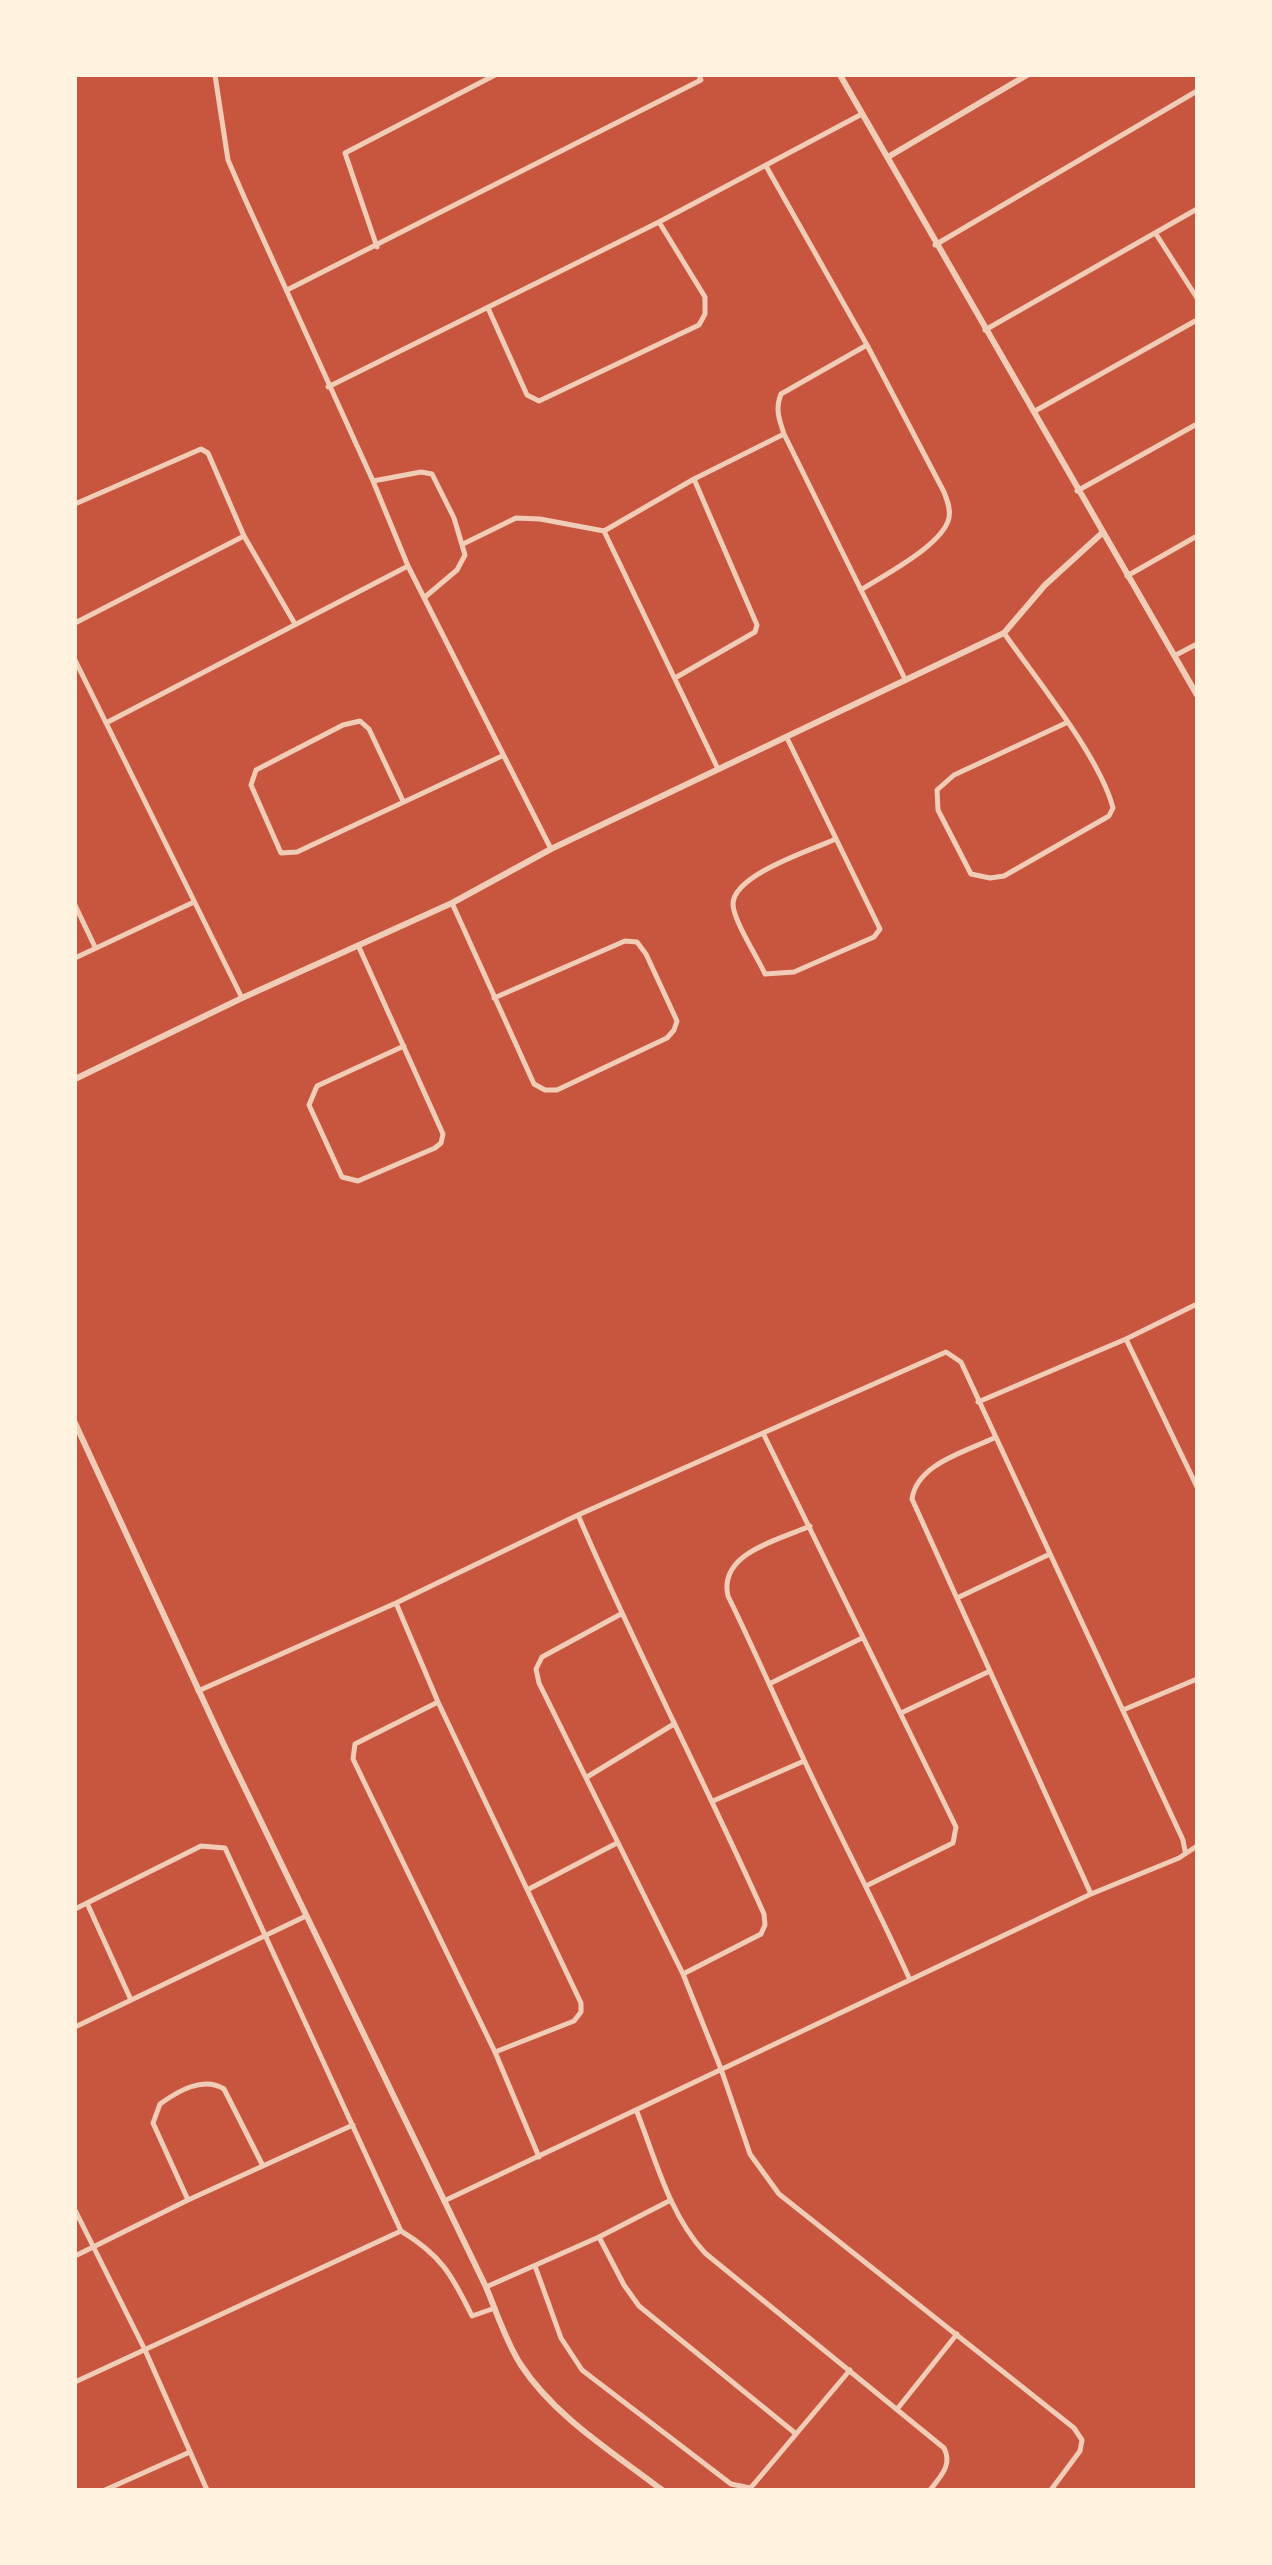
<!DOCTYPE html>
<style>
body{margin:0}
#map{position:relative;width:1272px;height:2565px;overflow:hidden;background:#c8553d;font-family:Inter,sans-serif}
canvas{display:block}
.frame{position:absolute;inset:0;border:77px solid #fff3e0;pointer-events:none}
</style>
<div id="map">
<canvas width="1272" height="2565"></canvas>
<div class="frame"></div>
</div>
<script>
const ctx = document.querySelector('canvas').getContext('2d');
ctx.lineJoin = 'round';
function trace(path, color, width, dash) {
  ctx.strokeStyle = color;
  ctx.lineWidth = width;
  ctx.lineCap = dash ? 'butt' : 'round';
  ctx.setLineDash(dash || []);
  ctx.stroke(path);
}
trace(new Path2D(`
 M215 75 228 160 245 199 373 481 408 566 551 849
 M766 166 867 345 781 394C775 409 779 419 784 434L905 679
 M1156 234 1197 298
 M935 245 1197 91
 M377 247 345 153 495 75
 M287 290 701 80 699 75
 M488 308 527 395 539 401 699 325 705 314V297L659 222
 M985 330 1197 209
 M328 387 659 222 862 114
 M1035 411 1197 320
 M373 481 421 472 432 474 454 518 465 555 457 570 425 597
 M1077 491 1197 424
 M75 504 201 449 208 453 244 536
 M604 531 718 769
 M463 544 516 518 540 519 604 531 694 479 784 434
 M1127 576 1197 536
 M861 590C884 575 943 545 949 518 951 509 947 500 944 492L867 345
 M75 623 244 536 295 624
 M1004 633C1036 679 1100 757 1113 808L1109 816 1004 876 990 878 971 874 938 810 937 790 954 775 1066 723
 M1174 656 1197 644
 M75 660 242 998
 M675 678 755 632 757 625 694 479
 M106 723 408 566
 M787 738 880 929 874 937 794 972 765 974C758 958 733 920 733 904 733 875 811 850 836 839
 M403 801 369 729 360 721 343 725 256 770 251 785 281 853 297 852 502 756
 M452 903 534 1084 545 1090H557L667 1038 674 1030 677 1021 646 954 637 942 625 941 494 998
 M75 905 95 947
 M358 945 443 1134 441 1143 435 1148 358 1181 342 1177 309 1105 317 1086 404 1046
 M75 958 194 902
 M1126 1339 1197 1487
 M978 1402 1126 1339 1197 1304
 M764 1435 956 1827 953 1843 868 1885
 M994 1438C965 1452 917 1464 912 1499L1091 1894
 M578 1515C636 1650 704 1780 764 1914L765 1925 761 1934 683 1974
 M810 1526C779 1540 718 1553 728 1596 755 1651 779 1707 805 1762 839 1835 877 1906 910 1980
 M957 1598 1050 1554
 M396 1603 438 1702 581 2003V2012L574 2021 495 2052
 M621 1614 542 1657 536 1669 539 1683 683 1974 721 2069 750 2154 779 2194 1074 2428 1082 2440 1080 2451 1051 2490
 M771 1683 862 1638
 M198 1691 396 1603 578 1515 946 1352 961 1362 1183 1840 1185 1851
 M438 1702 355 1744 353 1759 495 2052 539 2157
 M1123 1710 1197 1679
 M901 1713 990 1671
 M587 1777 674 1724
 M713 1801 804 1761
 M529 1889 617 1843
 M87 1903 131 2000
 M75 1909 201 1846 225 1848 401 2231 75 2382
 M75 2027 306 1916
 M637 2112C656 2160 669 2214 705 2253L944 2448C953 2465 940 2477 930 2490
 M188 2200 153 2123 160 2104C178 2091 203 2076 224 2089L263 2166
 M444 2201 1091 1894 1179 1858 1197 1846
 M75 2210 145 2350 207 2490
 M401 2231C441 2255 452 2275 472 2316L495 2308
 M599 2237 624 2285 639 2306 795 2433
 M75 2256 188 2200 353 2125
 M535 2266 561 2338 582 2370 731 2484 750 2488 754 2484 850 2370
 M486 2287 599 2237 671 2200
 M898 2408 957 2334
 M105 2490 190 2452`), '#f1ccb7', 5);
trace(new Path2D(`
 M840 75 1197 695
 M888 157 1027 75
 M75 1079 242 998 452 903 551 849 1004 633 1045 585 1101 534
 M75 1423 224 1745 486 2287C497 2313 506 2342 521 2365 555 2417 614 2453 662 2490`), '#f1ccb7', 6);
</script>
